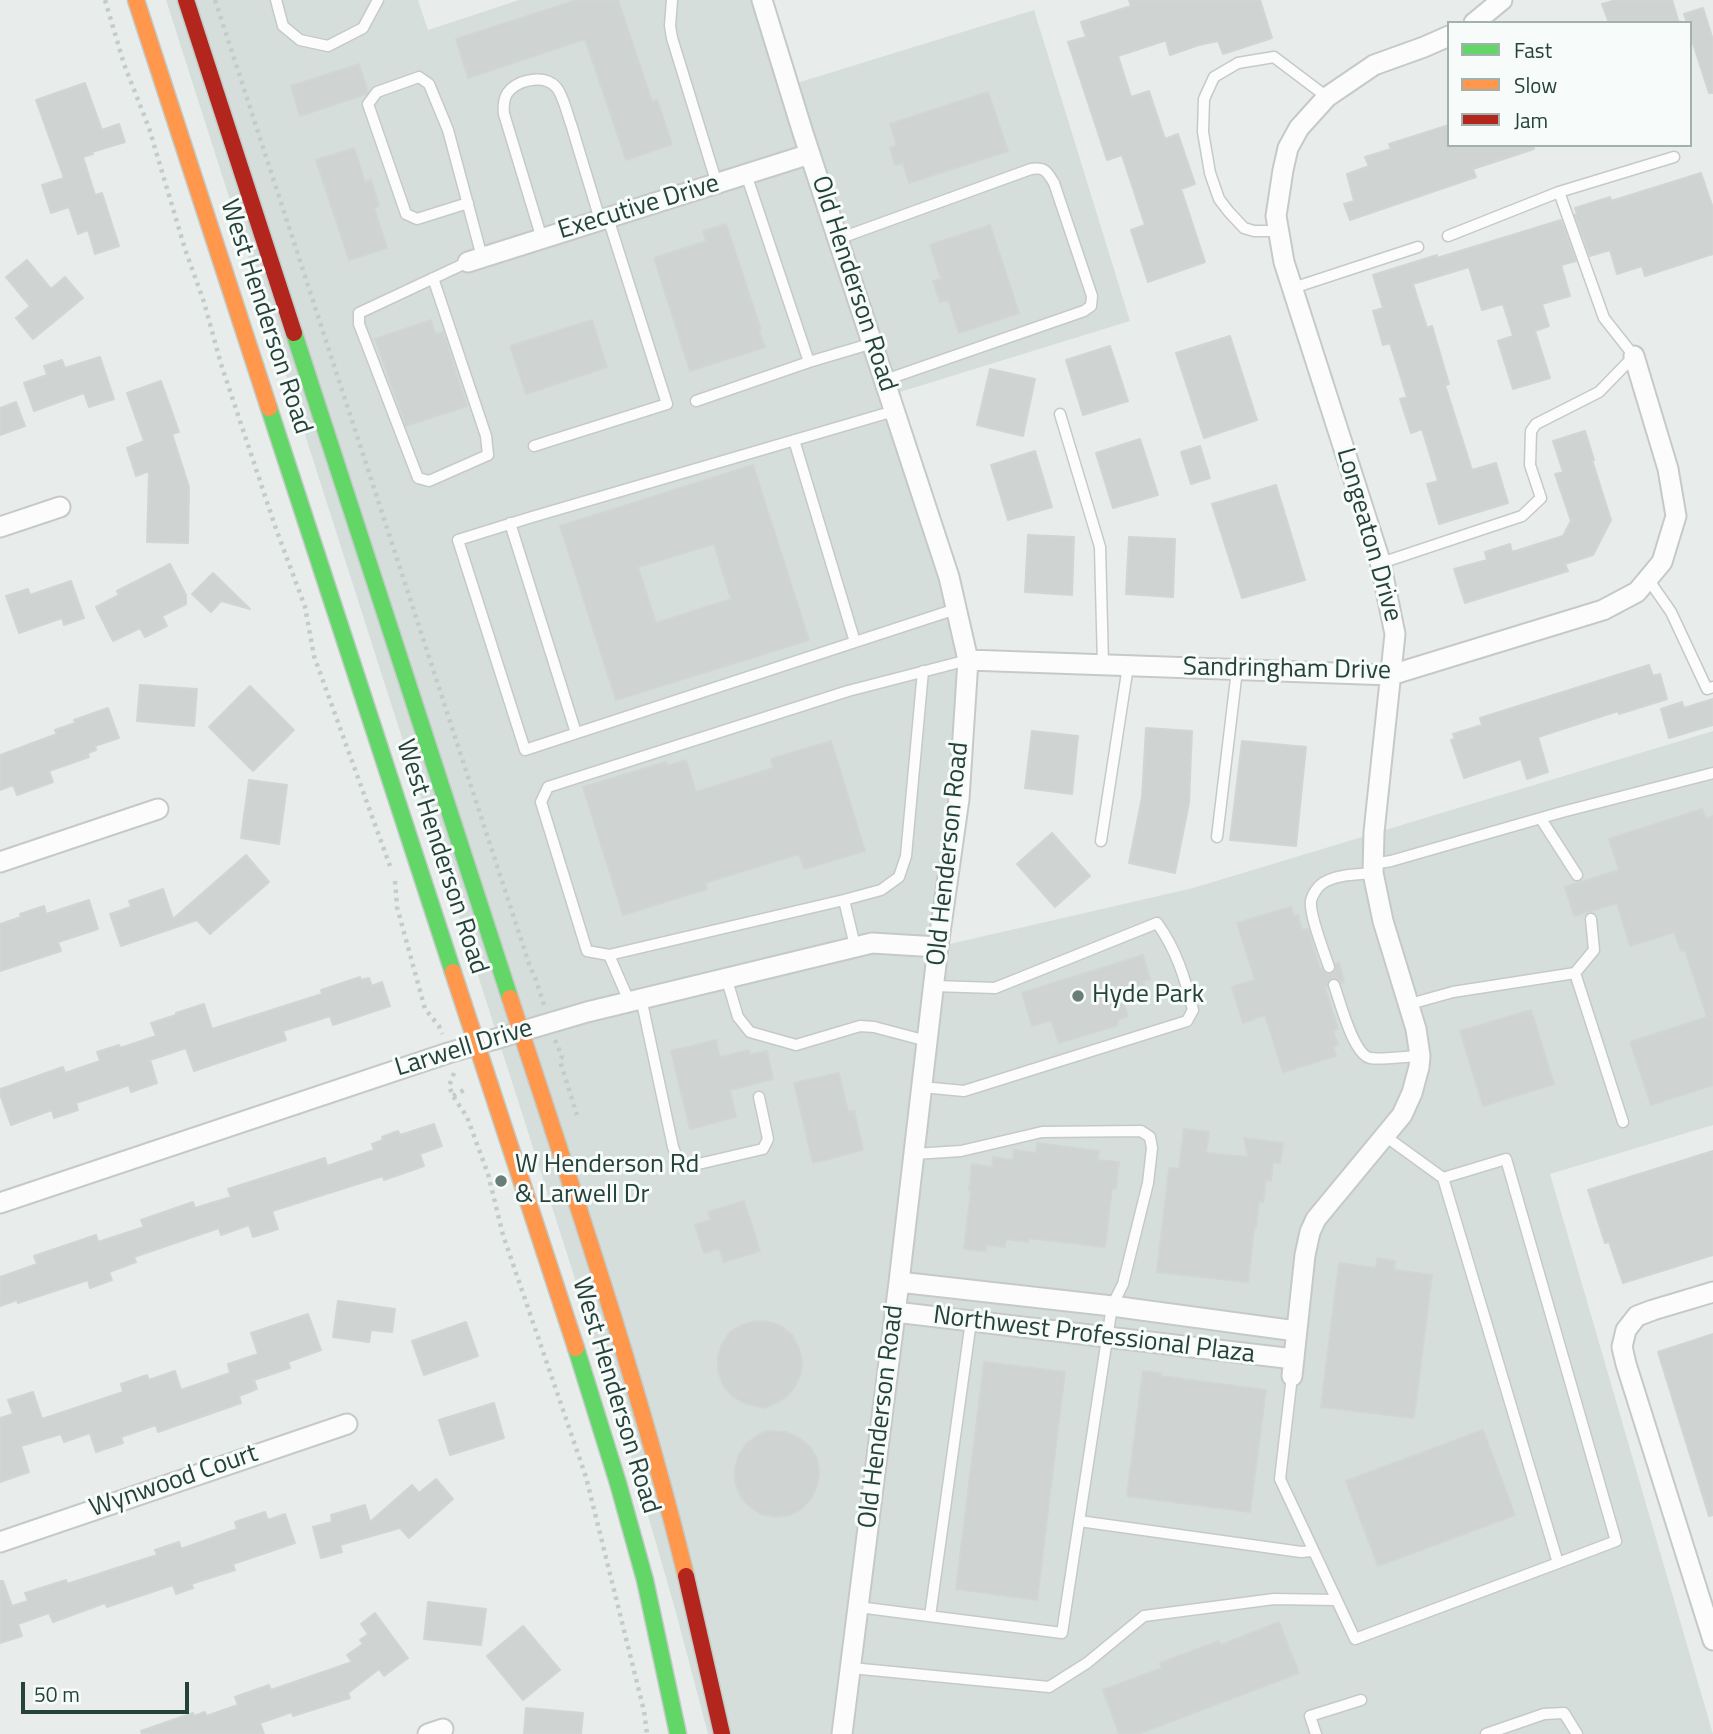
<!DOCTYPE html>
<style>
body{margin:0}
#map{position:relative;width:1713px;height:1734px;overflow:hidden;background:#e8edeb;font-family:"Titillium Web",sans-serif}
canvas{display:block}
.legend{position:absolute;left:1447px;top:21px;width:245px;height:126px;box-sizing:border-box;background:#f7fbf9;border:2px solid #a3b1ad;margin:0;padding:9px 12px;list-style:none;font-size:21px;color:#24423a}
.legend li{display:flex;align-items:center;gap:14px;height:35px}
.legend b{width:35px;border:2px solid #a3b1ad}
.scale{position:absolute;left:21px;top:1682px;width:168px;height:32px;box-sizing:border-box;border:4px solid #24423a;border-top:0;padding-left:9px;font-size:21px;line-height:24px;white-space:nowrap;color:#24423a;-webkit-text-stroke:5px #f7fbf9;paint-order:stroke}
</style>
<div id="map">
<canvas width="1713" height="1734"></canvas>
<ul class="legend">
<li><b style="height:9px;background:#63d668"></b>Fast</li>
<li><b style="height:9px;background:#ff974d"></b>Slow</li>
<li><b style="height:9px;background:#b3261e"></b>Jam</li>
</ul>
<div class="scale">50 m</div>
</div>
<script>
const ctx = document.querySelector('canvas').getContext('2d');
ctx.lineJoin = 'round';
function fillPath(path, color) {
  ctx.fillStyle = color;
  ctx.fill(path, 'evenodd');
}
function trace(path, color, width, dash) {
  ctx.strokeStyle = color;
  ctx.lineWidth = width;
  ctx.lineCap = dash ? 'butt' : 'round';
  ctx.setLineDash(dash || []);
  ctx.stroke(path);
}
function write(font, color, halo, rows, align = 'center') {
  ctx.font = font + ' "Titillium Web",sans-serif';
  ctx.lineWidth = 6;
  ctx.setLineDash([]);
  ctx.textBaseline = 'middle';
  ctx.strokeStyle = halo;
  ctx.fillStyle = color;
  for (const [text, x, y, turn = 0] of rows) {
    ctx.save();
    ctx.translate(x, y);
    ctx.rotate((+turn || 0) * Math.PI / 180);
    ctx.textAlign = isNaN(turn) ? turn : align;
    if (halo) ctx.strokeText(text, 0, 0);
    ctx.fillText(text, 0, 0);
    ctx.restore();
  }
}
fillPath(new Path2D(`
 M166 0H418L428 30 519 0H759L787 86 1034 10 1130 321 887 396 958 634 960 705 941 946 1193 888 1713 731V1125L1550 1174 1713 1734H708L675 1609 623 1429Z`), '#d6dedb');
const building = new Path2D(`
 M577 0H618L652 102 657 100 672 144 626 160 585 39 468 78 456 39Z
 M1129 0H1260L1272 38 1223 54 1218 41 1199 45 1170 55 1166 41H1164L1118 56 1131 97 1149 91 1165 139 1178 134 1195 184 1181 189 1205 262 1148 282 1131 230 1145 225 1122 155 1107 160 1068 42 1086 37 1081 22 1131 6Z
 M1616 0H1672L1679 23H1609L1602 4Z
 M1703 8 1713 40V93H1709L1690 34V23H1687L1684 14Z
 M359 64 368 92 366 94 300 116 291 86Z
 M85 83 102 130 119 124 125 142 92 152 93 154 83 157 95 195 102 193 119 246 95 254 88 230 78 234 69 207 51 213 42 185 64 178 36 100Z
 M988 92 1008 151 909 183 903 163 895 165 890 148 897 145 890 124Z
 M1449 125V145H1533L1534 149 1473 169 1476 177 1350 220 1344 204 1354 201 1347 174 1369 166 1365 157 1391 149 1389 144Z
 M354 148 365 182 371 180 379 206 374 208 387 248 349 260 316 160Z
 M1701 173 1713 208V254L1645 276 1642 266 1617 274 1610 250 1590 256 1575 215H1577L1575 208 1610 197 1611 201Z
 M1561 220 1576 261 1561 265 1570 296 1542 304 1549 326 1535 331 1550 378 1513 389 1498 341 1513 336 1503 304 1482 310 1469 267 1413 284 1427 328 1432 326 1449 384 1445 385 1472 470 1496 463 1508 503 1439 524 1427 484 1438 481 1422 429 1411 433 1400 399 1407 397 1390 343 1383 345 1373 311 1383 308 1373 275 1437 255V258Z
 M726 224 761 330 759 331 765 347 690 371 654 258 706 241 703 231Z
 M990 225 1019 313 959 333 948 299 940 302 933 281 941 279 930 245Z
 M27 260 51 289 65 277 83 298 33 339 16 318 30 306 6 277Z
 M431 320 435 334 443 332 467 406 406 426 375 339Z
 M592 320 607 367 526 394 510 346Z
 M1230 336 1257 420 1204 438 1176 353Z
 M1110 346 1128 401 1083 415 1066 360Z
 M100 357 114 399 89 407 84 393 34 411 24 383 47 375 44 366 62 360 65 368Z
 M990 369 1035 379 1023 436 977 425Z
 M161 381 179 432 172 434 189 487 188 543 147 542 149 471 136 476 127 448 144 441 127 393Z
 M16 402 25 426 0 435V408Z
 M1585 431 1594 460H1592L1611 520 1593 555 1565 564 1568 571 1465 603 1454 569 1487 560 1485 552 1510 544 1512 552 1563 536 1571 521 1555 474 1563 472 1553 441Z
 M1140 439 1158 495 1113 508 1096 453Z
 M1200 446 1210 478 1191 484 1181 452Z
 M1035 451 1052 507 1008 520 991 465Z
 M753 465 809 640 616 700 560 526ZM714 544 731 599 656 623 638 567Z
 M1276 485 1305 580 1242 598 1212 504Z
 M1028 535 1074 537 1072 595 1025 592Z
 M1129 537 1175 539 1173 597 1126 594Z
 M170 564 186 595V604L162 616 167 626 145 637 140 628 113 641 96 607 119 595 117 591Z
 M213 573 250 609 221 601 211 612 192 594Z
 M71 581 84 618 64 625 62 618 19 633 6 596 28 589 30 595Z
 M1649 665 1653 676 1660 674 1667 699 1619 714 1618 711 1538 737 1548 772 1527 779 1521 759 1464 778 1451 740 1455 739 1453 734 1482 725 1480 718Z
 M140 685 197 689 194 726 137 721Z
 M250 686 294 730 253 771 209 727Z
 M1713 699V725L1669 738 1661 709 1682 702 1684 708Z
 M108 708 119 738 95 746 96 750 88 753 89 757 49 771 53 782 17 795 13 785 0 790V755L57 734 55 730 75 723 74 720Z
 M1146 728 1192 731 1189 803 1175 873 1129 863 1142 797Z
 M1032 731 1078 736 1072 794 1025 788Z
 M831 741 865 851 804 869 799 854 705 883 707 889 623 915 583 787 666 762 667 766 686 760 696 792 773 768 771 759Z
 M1242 741 1306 747 1296 846 1230 840Z
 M249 780 287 785 279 844 241 838Z
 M1702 809 1706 819 1713 816V1085L1651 1105 1630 1042 1707 1017 1685 950 1681 951 1674 932 1630 946 1617 903 1574 916 1565 887 1619 870 1609 839Z
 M1052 833 1090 876 1055 907 1017 864Z
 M246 855 269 882 210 934 197 920 121 946 110 914 131 907 129 901 163 889 173 919Z
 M89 900 98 929 58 942 61 951 0 971V924L21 917 20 914 44 906 46 914Z
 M1291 907 1294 917 1298 915 1302 930 1308 929 1320 969H1322L1327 974H1331L1335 971 1336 964 1339 963 1344 982 1341 983 1338 979 1332 978 1328 981 1327 987 1325 988 1338 1029 1333 1030 1338 1045 1333 1046 1336 1056 1283 1072 1265 1015 1243 1023 1232 987 1255 980 1237 923Z
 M1143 955 1150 979 1143 981 1146 992 1122 999 1128 1016 1117 1020 1118 1025 1059 1043 1051 1020 1032 1026 1022 993Z
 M360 977 361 980 369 978 372 986 382 982 390 1006 333 1025 330 1016 283 1031 286 1040 194 1071 186 1048 150 1060 157 1083 131 1092 129 1085 76 1103 78 1110 54 1118 52 1110 11 1125 0 1094V1089L63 1067 65 1073 100 1061 97 1052 119 1045 120 1048 156 1036 151 1023 176 1015V1013L204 1004 212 1029 322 994 321 990Z
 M1531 1010 1554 1084 1483 1106 1460 1031Z
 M716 1040 720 1057 749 1050 750 1055 767 1051 773 1079 730 1090 736 1117 690 1129 671 1051Z
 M839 1073 848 1112 854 1111 863 1150 813 1163 794 1083Z
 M434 1124 442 1146 420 1154 424 1166 384 1180 383 1176 272 1211 278 1229 253 1237 249 1225 221 1235 219 1228 134 1257 136 1262 109 1272 112 1280 90 1288 88 1280 18 1303 17 1300 0 1306V1277L37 1264 34 1256 96 1235 98 1242 144 1227 141 1220 193 1202 195 1208 231 1197 228 1189 325 1158 327 1166 374 1150 372 1144 383 1140 382 1137 398 1131 400 1135Z
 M1184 1129 1209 1132 1206 1153 1248 1157 1244 1138 1283 1143 1280 1163 1273 1162 1271 1181 1266 1180 1263 1202 1259 1201 1256 1228H1254L1248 1282 1157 1272 1169 1168 1179 1169Z
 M1037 1143 1099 1151 1098 1160 1119 1162 1116 1189 1112 1188 1105 1247 1028 1238V1242L1006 1239 1005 1247 986 1245V1251L964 1249 971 1190H969L972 1164 992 1167 993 1157 1013 1160 1014 1150 1036 1153Z
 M1713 1151V1255L1623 1283 1609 1242 1605 1243 1588 1190Z
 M744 1201 760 1251 724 1262 719 1248 704 1253 695 1225 711 1220 708 1212Z
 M1377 1258 1395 1261 1394 1270 1432 1275 1414 1418 1321 1407 1339 1263 1376 1268Z
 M338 1301 395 1309 392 1332 371 1330 369 1342 333 1337Z
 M308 1314 321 1350 288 1362 290 1368 254 1380 257 1389 239 1396 241 1403 158 1432 156 1425 121 1437 123 1443 96 1452 90 1433 64 1442 61 1434 21 1446 29 1472 0 1482V1418L13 1414 8 1400 33 1392 42 1419 123 1392 121 1384 147 1375 149 1380 175 1371 181 1390 230 1373 228 1364 258 1354 251 1333Z
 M756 1321 770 1322 782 1327 793 1336 799 1349 802 1362 800 1376 794 1388 785 1398 765 1408 744 1403 732 1396 723 1385 718 1371V1357L722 1344 730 1332 742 1325Z
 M466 1322 478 1356 424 1375 412 1341Z
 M1713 1334V1515L1709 1516 1658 1352Z
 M984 1362 1065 1372 1037 1600 956 1589Z
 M1143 1371 1161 1373 1160 1376 1266 1390 1250 1512 1127 1496Z
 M494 1403 504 1438 450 1455 439 1420Z
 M1483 1430 1515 1515 1378 1566 1346 1481Z
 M765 1431 786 1432 799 1438 810 1447 817 1459 819 1473 817 1486 811 1499 801 1509 789 1515 775 1517 761 1514 749 1506 740 1495 735 1482V1468L739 1454 747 1443Z
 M436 1479 453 1499 409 1538 400 1528 340 1545 342 1552 321 1558 313 1527 332 1522 331 1515 365 1505 370 1522 412 1485 419 1493Z
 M265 1512 268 1520 285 1514 295 1543 233 1564 235 1570 191 1584 193 1588 176 1594 173 1585 107 1607 105 1603 53 1622 49 1613 18 1624 22 1636 0 1643V1581H3L12 1606 28 1601 25 1593 66 1580 67 1584 157 1555 155 1550 179 1542 181 1549 237 1529 235 1522Z
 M428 1602 486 1609 481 1645 424 1639Z
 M375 1613 408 1658 384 1676 379 1669 348 1693 350 1698 293 1716 292 1712 260 1723 264 1734H142L141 1731 193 1713 194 1716 205 1712 206 1716 238 1705 235 1697 269 1685 271 1690 352 1662 347 1655 363 1644 360 1640 368 1634 361 1624Z
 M1279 1622 1299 1673 1138 1734H1119L1103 1690 1162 1668 1160 1663 1219 1641 1221 1645Z
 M523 1626 560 1670 523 1700 487 1656Z
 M526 1708 583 1713 581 1734H524Z`);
fillPath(building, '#cfd4d2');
trace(building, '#d1d6d4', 2);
const lane = new Path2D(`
 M276 0 283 26 300 40 328 46 363 28 378 0
 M672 0 670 26 672 38 717 184
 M746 174 809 362 873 343
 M468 203 417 219 406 214 368 104 377 92 419 77 429 84 448 130 482 257
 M1279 231H1254L1244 228 1229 212 1219 199 1210 173 1203 132 1204 99 1214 77 1238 63 1274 57 1327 97
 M1448 236 1559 192 1674 157
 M542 239 504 114C503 105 504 95 511 89 522 79 545 75 556 87 563 94 568 117 572 127 581 158 591 189 600 220
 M838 239 1031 169C1046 167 1047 172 1054 183L1092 296 1091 306 1084 311 885 380
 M433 278 486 436 488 455 429 481 418 478 359 324V313L468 262
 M1293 288 1418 247
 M696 401 809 362
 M894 411 532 517 458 540 525 750 956 609
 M1060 414 1100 547 1103 665
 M794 440 855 642
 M534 446 667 404 608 218
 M510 523 576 733
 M1381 563 1522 516 1541 498 1530 465 1531 431 1536 424 1599 392 1634 356 1604 318 1559 192
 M1648 579 1671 612 1707 689 1713 687
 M1541 819 1577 875
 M1217 837 1237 670
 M1101 841 1128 666
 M1373 864 1391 861 1562 812 1713 773
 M855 946 844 900 881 890 899 877 906 856 923 671
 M609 955 844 900
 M1329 967C1324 952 1309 914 1311 901 1312 895 1318 886 1323 883 1337 874 1357 875 1373 873
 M1575 973 1594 950 1591 919
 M726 977 738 1017 750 1032 796 1045 860 1026 874 1027 927 1041
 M1334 985C1340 1001 1353 1054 1370 1058 1382 1060 1407 1056 1420 1056
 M641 998 673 1147 678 1160 694 1165 763 1149 768 1139 759 1097
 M629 1001 609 955 587 951 541 802 548 787 848 691 968 660
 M1410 1004 1453 992 1575 973 1623 1122
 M922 1087 964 1091 1187 1021 1193 1010C1185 978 1176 949 1157 923L995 988 934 986
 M1443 1178 1506 1159 1616 1541 1558 1563
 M1292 1376 1280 1479 1355 1639 1558 1563 1443 1178 1385 1136
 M1079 1521 1301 1552 1313 1551
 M858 1607 1062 1633 1112 1306 1123 1284 1148 1183 1152 1148 1150 1137 1141 1131 1042 1132 961 1151 914 1154
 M930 1616 971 1321
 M851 1668 1049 1687 1087 1663 1144 1616 1274 1599 1336 1600
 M1316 1734 1310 1716 1361 1700
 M1486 1734 1544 1714 1564 1713 1577 1734`);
const street = new Path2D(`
 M762 0 803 133 949 577 968 660 959 799 938 947 899 1282 842 1734
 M1474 23 1502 0
 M468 262 810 154
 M0 527 60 507
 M968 660 1391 675 1603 610 1637 592 1662 562 1676 516 1668 469 1634 356
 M0 862 158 809
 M0 1203 448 1053 587 1012 872 943 938 947
 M899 1282 1112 1306 1296 1331
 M1713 1292 1653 1310 1637 1316 1626 1330 1622 1347 1626 1364 1713 1640
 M895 1312 1294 1359
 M1292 1376 1305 1255 1310 1232 1316 1219 1402 1115 1412 1093 1419 1067 1420 1056 1416 1029 1383 921 1373 873 1374 832 1395 634 1380 561 1284 262 1276 216 1283 170 1288 148 1299 128 1327 97 1374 65 1424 47 1449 36
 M0 1542 347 1424
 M428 1734 443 1729`);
const fast = new Path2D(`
 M294 333 510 998
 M269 408 453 972
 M576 1348 618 1483 645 1580 678 1734`);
const slow = new Path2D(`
 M136 0 269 408
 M453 972 576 1348
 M510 998C572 1189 638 1380 686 1576`);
const jam = new Path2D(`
 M186 0 294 333
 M686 1576 722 1734`);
trace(lane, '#c5cac8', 13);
trace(street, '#c5cac8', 23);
trace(fast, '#c3cbc8', 19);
trace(slow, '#c3cbc8', 19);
trace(jam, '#c3cbc8', 19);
trace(new Path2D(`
 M105 0 124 64 149 128 185 249 204 302 221 364 275 526 305 607 314 656 390 866
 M215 0 530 967 535 977 544 1005
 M395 881 397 907 425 1009 439 1026 442 1034
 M555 1040 562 1056 560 1061 577 1115
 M454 1073 449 1086 453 1096 467 1117 488 1174 503 1235 586 1477 644 1711 647 1734
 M453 1096 468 1088`), '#c3ccca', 4.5, [3.5, 5]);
trace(lane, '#fcfcfc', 10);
trace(street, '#fcfcfc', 19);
trace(fast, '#63d668', 16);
trace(slow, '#ff974d', 16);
trace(jam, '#b3261e', 16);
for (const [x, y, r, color] of [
 [1078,996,7,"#697e78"],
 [501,1181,7,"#697e78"]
]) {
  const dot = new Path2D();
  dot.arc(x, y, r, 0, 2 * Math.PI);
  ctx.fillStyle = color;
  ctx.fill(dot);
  trace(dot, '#f7fbf9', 2.5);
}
write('26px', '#24423a', '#f7fbf9', [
 ["Executive Drive",639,208,-17],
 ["Old Henderson Road",853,284,72],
 ["West Henderson Road",265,317,72],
 ["Longeaton Drive",1368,535,74],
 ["Sandringham Drive",1287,670,1],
 ["Old Henderson Road",949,854,-84],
 ["West Henderson Road",441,857,72],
 ["Larwell Drive",464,1049,-17],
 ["Northwest Professional Plaza",1094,1336,7],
 ["West Henderson Road",615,1396,73],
 ["Old Henderson Road",882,1417,-83],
 ["Wynwood Court",174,1482,-19]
]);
write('26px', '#24423a', '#f7fbf9', [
 ["Hyde Park",1092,996],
 ["W Henderson Rd",515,1166],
 ["& Larwell Dr",515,1196]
], 'left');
</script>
